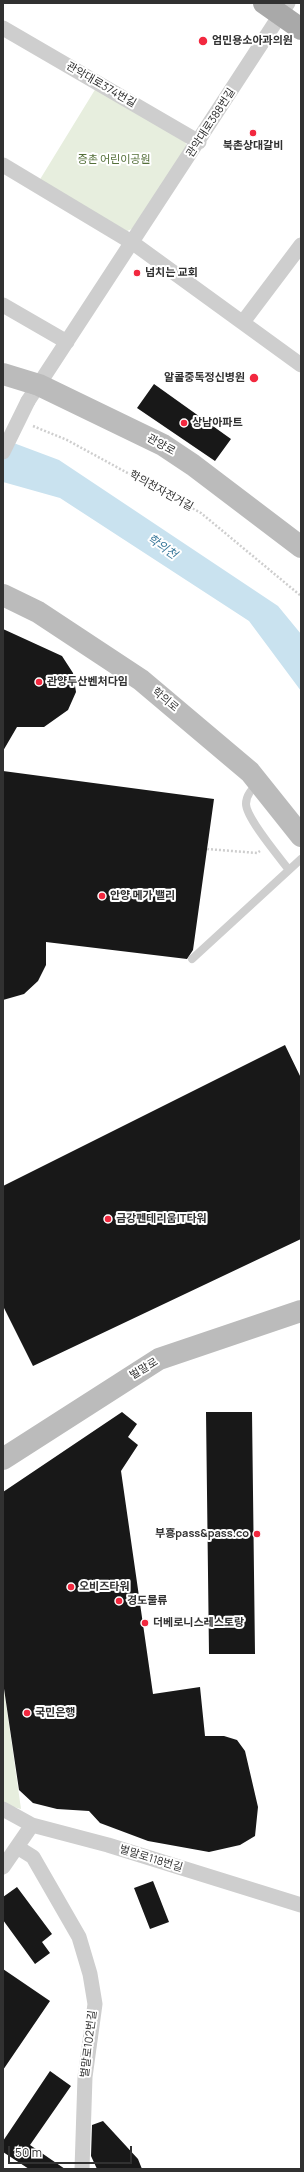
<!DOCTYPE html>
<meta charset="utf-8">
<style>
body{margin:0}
#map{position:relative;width:304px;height:2172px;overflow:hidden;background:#fff;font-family:Manrope,sans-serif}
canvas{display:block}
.frame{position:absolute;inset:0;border:4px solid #313131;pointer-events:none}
.scale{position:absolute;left:8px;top:2146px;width:124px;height:18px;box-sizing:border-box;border:2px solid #313131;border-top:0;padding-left:5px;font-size:12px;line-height:14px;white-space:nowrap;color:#313131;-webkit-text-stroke:3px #fff;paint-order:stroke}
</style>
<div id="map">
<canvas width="304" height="2172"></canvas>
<div class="frame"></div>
<div class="scale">50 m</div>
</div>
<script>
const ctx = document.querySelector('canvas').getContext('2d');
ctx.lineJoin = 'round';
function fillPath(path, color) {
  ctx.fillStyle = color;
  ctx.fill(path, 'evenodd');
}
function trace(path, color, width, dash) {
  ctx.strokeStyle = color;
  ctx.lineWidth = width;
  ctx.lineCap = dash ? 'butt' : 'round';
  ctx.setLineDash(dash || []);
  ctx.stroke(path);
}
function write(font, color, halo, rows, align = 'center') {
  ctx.font = font + ' Manrope,"Noto Sans KR",sans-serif';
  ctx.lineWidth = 4;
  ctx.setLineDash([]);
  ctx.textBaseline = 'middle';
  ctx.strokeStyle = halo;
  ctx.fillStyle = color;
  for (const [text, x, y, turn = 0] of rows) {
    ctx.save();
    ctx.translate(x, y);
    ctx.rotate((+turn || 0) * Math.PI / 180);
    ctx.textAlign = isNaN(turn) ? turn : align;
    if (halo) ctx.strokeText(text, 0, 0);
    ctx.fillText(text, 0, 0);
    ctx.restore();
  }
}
fillPath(new Path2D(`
 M96 88 185 142 187 146 132 229 127 231 39 181Z
 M3 1682 21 1809 3 1804Z`), '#e7eede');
fillPath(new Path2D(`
 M3 439 59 460 278 606 301 634V691L249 621 60 498 3 482Z`), '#c9e2ef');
fillPath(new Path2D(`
 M154 384 231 439 215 461 137 408Z
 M3 629 62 656 73 673 76 692 68 710 44 727H17L3 751Z
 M3 771 214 799 193 950 187 959 46 942V965L38 981 24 994 3 1000Z
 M285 1045 301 1078V1239L33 1366 3 1306V1186Z
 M122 1412 137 1424 128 1437 138 1445 121 1471 153 1694 200 1687 205 1736H224L237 1740 245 1751 258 1807 255 1836 240 1845 209 1852 148 1841 100 1823 89 1811 57 1809 33 1803 19 1790 3 1682V1492Z
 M206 1412H252L255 1654H209Z
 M153 1881 169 1922 150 1929 134 1888Z
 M17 1887 52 1934 42 1942 50 1953 35 1964 3 1920V1897Z
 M3 1969 50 2001 3 2070Z
 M50 2071 71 2086 30 2145 65 2169H29L3 2152V2141Z
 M103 2121 138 2159 142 2169H97L91 2156 92 2125Z`), '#181818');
trace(new Path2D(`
 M33 426 67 440 201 513 301 596
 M207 849 257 853 260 851`), '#cecece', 2.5, [2, 2]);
trace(new Path2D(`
 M258 783C252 789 246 795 246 804 246 818 280 858 289 870
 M192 959 301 859`), '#cecece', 8);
trace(new Path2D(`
 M3 28 199 142
 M3 165 133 243 301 365
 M3 305 67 342
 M243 322 301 245
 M28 401 288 3
 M3 1809 32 1825 108 1845 301 1905
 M17 1847 33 1857 79 1937 90 1974 95 2004 85 2077 82 2169
 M3 1867 32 1825`), '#cecece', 15);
trace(new Path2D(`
 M3 374 39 385 163 445 193 465 301 547
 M3 595 38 612 141 680 250 772 301 836
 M3 1459 159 1359 301 1311`), '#bbb', 22);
trace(new Path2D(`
 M264 3 301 29`), '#a9a9a9', 22);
trace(new Path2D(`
 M3 452 28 401`), '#cecece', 15);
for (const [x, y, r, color] of [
 [203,41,5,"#f2283f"],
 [253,133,4,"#f2283f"],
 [137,273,4,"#f2283f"],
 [254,378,5,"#f2283f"],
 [184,423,4,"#f2283f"],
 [39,682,4,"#f2283f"],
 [102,896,4,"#f2283f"],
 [108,1219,4,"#f2283f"],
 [257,1534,4,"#f2283f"],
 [71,1587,4,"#f2283f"],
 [119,1601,4,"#f2283f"],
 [145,1623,4,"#f2283f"],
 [27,1713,4,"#f2283f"]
]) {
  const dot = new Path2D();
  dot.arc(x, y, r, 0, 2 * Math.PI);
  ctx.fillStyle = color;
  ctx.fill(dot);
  trace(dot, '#fff', 1.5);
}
write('bold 11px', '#313131', '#fff', [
 ["엄민용소아과의원",212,41],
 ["북촌상대갈비",253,146,"center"],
 ["넘치는 교회",145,273],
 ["알콜중독정신병원",245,378,"right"],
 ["상남아파트",192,423],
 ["관양두산벤처다임",47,682],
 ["안양 메가 밸리",110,896],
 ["금강펜테리움IT타워",116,1219],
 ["부흥pass&pass.co",249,1534,"right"],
 ["오비즈타워",79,1587],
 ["경도물류",127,1601],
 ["더베로니스레스토랑",153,1623],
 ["국민은행",35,1713]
], 'left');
write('11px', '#313131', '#fff', [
 ["관악대로374번길",101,85,30],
 ["관악대로388번길",211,123,-57],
 ["관양로",161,445,29],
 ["학의천자전거길",161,491,29],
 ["학의로",165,700,40],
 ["벌말로",144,1369,-31],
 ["벌말로118번길",151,1859,17],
 ["벌말로102번길",89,2044,-83]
]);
write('11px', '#55703a', '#fff', [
 ["증촌 어린이공원",114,160]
]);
write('italic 12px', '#387799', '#fff', [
 ["학의천",162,547,35]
]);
</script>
